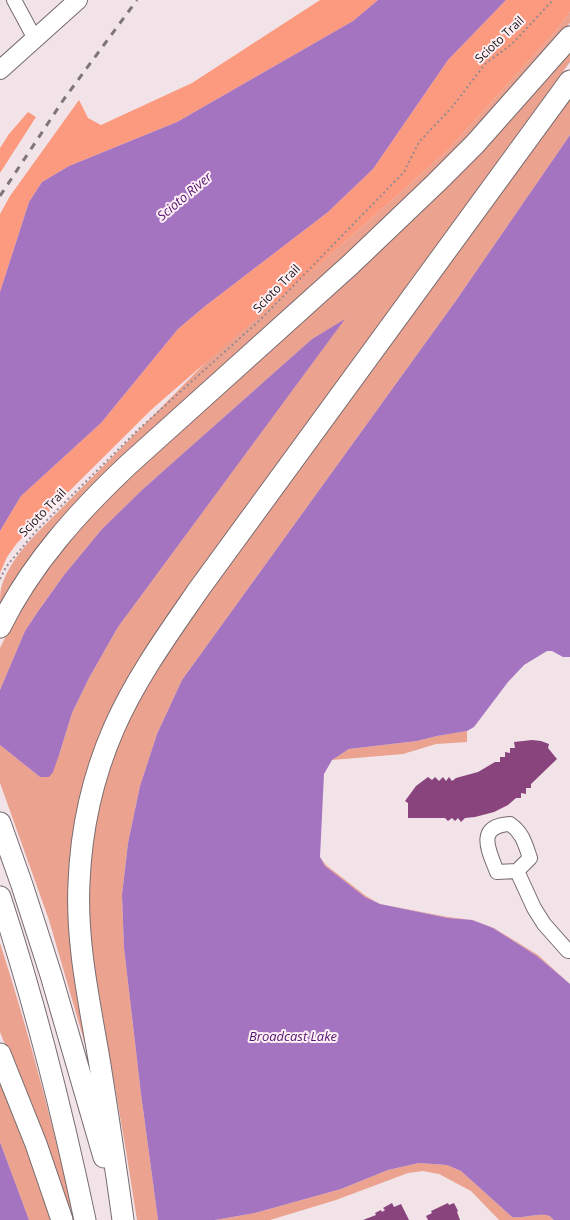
<!DOCTYPE html>
<style>
body{margin:0}
canvas{display:block;background:#f1e3e8}
</style>
<canvas width="570" height="1220"></canvas>
<script>
const ctx = document.querySelector('canvas').getContext('2d');
ctx.lineJoin = 'round';
function fillPath(path, color) {
  ctx.fillStyle = color;
  ctx.fill(path, 'evenodd');
}
function trace(path, color, width, dash) {
  ctx.strokeStyle = color;
  ctx.lineWidth = width;
  ctx.lineCap = dash ? 'butt' : 'round';
  ctx.setLineDash(dash || []);
  ctx.stroke(path);
}
function write(font, color, halo, rows, align = 'center') {
  ctx.font = font + ' "Open Sans",sans-serif';
  ctx.lineWidth = 4;
  ctx.setLineDash([]);
  ctx.textBaseline = 'middle';
  ctx.strokeStyle = halo;
  ctx.fillStyle = color;
  for (const [text, x, y, turn = 0] of rows) {
    ctx.save();
    ctx.translate(x, y);
    ctx.rotate((+turn || 0) * Math.PI / 180);
    ctx.textAlign = isNaN(turn) ? turn : align;
    if (halo) ctx.strokeText(text, 0, 0);
    ctx.fillText(text, 0, 0);
    ctx.restore();
  }
}
fillPath(new Path2D(`
 M570 12V23L547 52 449 158 306 292 0 610C0 603 0 594 1 588 7 567 21 550 36 534L211 357 345 242 447 151 554 33Z
 M570 50V62L166 618 135 666 84 792 89 1043 85 1044 49 920 0 783V745L40 777 59 755 72 713 89 678 118 627 344 320 312 339 143 489 102 529 64 575 39 610 25 631 0 690V648L16 616 34 584 78 527Z
 M570 93V135L455 302 182 680 157 734 140 786 128 843 122 895 124 948 141 1094 158 1220H137L126 1151 94 965 89 923 88 888 90 855 95 825 114 748 171 639Z
 M467 731V742L436 744 403 754 332 760 324 774 320 857 326 865 366 896 380 904 448 917 473 920 494 928 538 955 570 984 537 956 493 928 472 920 448 918 380 904 365 897 325 866 320 857 324 774 332 760 349 749 417 741 437 736Z
 M0 943C28 1030 51 1118 72 1208L67 1209 53 1167 0 1032Z
 M0 1079 45 1196 52 1220H29L0 1142Z
 M419 1163 447 1165 461 1171 512 1217C522 1219 542 1212 549 1216 551 1216 552 1219 554 1220H499L471 1191 439 1174 423 1171 408 1173 336 1200 270 1220H215L255 1213 341 1189 388 1170Z`), '#eba28e');
fillPath(new Path2D(`
 M320 0H378L353 21 177 122 69 166 42 182 29 202 0 292V214L10 196 79 100 88 118 101 125 192 83Z
 M506 0H570V12L554 33 447 151 345 242 152 409 17 543 7 557 0 573V531L21 496 101 423 178 329 204 307 328 212 373 169 448 60Z
 M28 112 36 117 0 173V148L9 134Z`), '#fb9a7f');
fillPath(new Path2D(`
 M378 0H506L448 60 373 169 328 212 204 307 178 329 101 423 21 496 0 531V292L29 202 42 182 69 166 177 122 353 21Z
 M570 135V657H563L552 651H547L524 665 508 682 474 727 467 731 437 736 417 741 349 749 332 760 324 774 320 857 325 866 365 897 380 904 448 918 472 920 493 928 537 956 570 984V1220H554C552 1219 551 1216 549 1216 542 1212 522 1219 512 1217L461 1171 447 1165 419 1163 388 1170 341 1189 255 1213 215 1220H158L141 1094 124 948 122 895 128 843 140 786 157 734 182 680 455 302Z
 M345 319 118 627 89 678 72 713 59 755 53 772 49 777H40L0 745V690L25 631 39 610 64 575 102 529 143 489 312 339Z
 M0 1142 29 1220H0Z`), '#a574c0');
fillPath(new Path2D(`
 M532 740 541 741 549 744 548 748 557 759 531 784V788H526V794L521 793V798H516L508 805 494 812 475 817 465 818 461 822 458 818 455 821 452 818 448 821 445 818H408V803L405 801 416 786 428 777 432 780 435 777 439 781 443 777 446 781 449 777 452 781 456 778 478 772 495 762H500V757H505V752L510 753V748H515L514 742Z
 M392 1203 394 1207 401 1204 409 1220H363L376 1215 375 1213 381 1210 382 1212 385 1210 383 1208Z
 M448 1203 449 1205 454 1203 458 1211 457 1212 460 1220H428L426 1216 432 1213 431 1211Z`), '#89437d');
const minor = new Path2D(`
 M14 0 35 39
 M510 824C523 833 525 844 530 858L517 871 497 872C489 851 475 826 510 824Z
 M517 871 534 908 544 924 568 951H570`);
const major = new Path2D(`
 M0 70 78 0`);
const highway = new Path2D(`
 M0 627C31 564 78 512 129 464L350 265 437 182 475 144 570 37
 M0 823 22 885 51 975 104 1157
 M0 897C35 1003 62 1111 85 1220
 M0 1054 36 1144 62 1220
 M123 1220C116 1168 108 1117 100 1065 90 1005 76 944 79 883 81 831 93 776 114 728 136 678 168 634 199 589L570 81`);
trace(minor, '#776b6f', 16);
trace(major, '#776b6f', 20);
trace(highway, '#776b6f', 23);
trace(new Path2D(`
 M0 579 6 567 36 531 139 429 260 320 404 172 419 142 453 106 485 64 512 44 553 0`), '#958b8f', 2, [2, 3]);
trace(minor, '#fff', 14);
trace(major, '#fff', 18);
trace(highway, '#fff', 21);
trace(new Path2D(`
 M0 196 64 99 137 0`), '#7e7578', 3, [7, 7]);
write('12px', '#161213', '#fff0f5', [
 ["Scioto Trail",500,40,-43],
 ["Scioto Trail",277,289,-46],
 ["Scioto Trail",43,513,-46]
]);
write('italic 13px', '#541270', '#fff0f5', [
 ["Scioto River",185,197,-40],
 ["Broadcast Lake",293,1037]
]);
</script>
